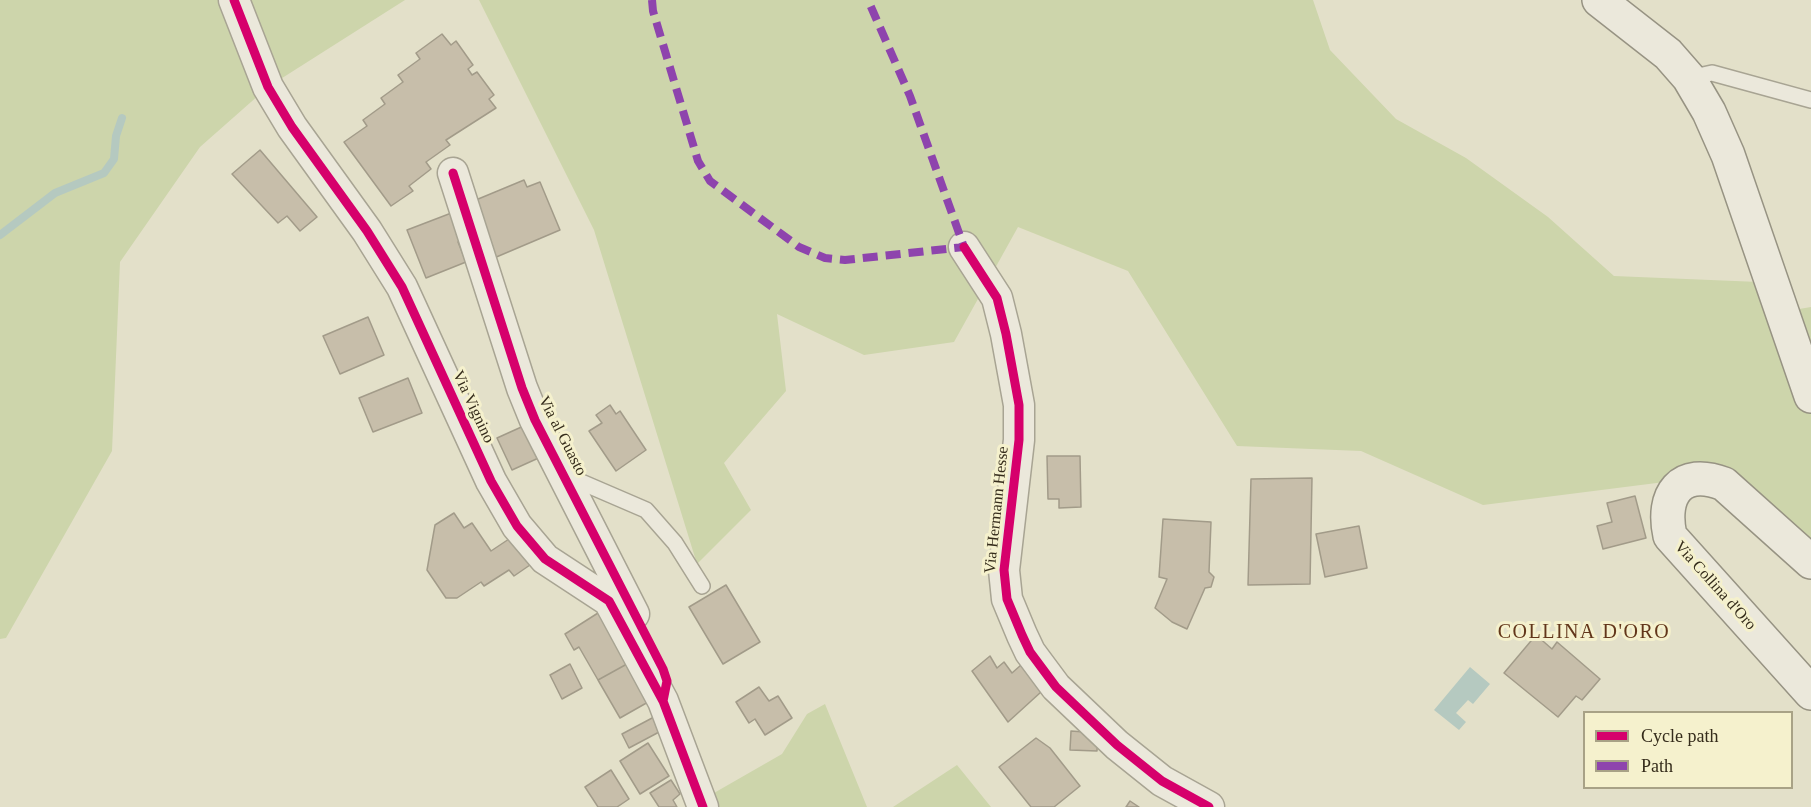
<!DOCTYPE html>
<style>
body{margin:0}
#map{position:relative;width:1811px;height:807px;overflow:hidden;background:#e3e0c9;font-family:Georgia,serif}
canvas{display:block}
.legend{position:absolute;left:1583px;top:711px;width:210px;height:78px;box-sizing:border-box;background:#f5f1cd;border:2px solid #a8a286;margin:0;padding:8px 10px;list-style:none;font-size:18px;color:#352c1b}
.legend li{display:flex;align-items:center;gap:12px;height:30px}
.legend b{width:30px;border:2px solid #a8a286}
</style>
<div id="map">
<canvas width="1811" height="807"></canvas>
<ul class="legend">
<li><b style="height:8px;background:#d6006c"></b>Cycle path</li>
<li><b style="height:8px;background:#8e44ad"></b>Path</li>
</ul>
</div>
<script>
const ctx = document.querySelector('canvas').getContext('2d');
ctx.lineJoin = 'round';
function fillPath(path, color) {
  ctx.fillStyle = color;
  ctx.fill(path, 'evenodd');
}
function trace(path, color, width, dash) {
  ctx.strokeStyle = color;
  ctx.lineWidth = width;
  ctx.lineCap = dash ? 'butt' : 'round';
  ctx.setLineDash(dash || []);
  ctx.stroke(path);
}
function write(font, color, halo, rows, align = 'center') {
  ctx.font = font + ' Georgia,serif';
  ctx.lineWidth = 6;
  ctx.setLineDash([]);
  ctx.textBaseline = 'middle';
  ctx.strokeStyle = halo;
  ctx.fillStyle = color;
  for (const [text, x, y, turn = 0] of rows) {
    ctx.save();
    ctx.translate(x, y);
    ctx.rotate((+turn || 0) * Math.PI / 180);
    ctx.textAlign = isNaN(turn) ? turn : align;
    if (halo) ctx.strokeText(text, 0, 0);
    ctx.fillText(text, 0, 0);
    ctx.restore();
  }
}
fillPath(new Path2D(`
 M0 0H405L268 87 200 147 120 262 112 451 6 638 0 639Z
 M479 0H1313L1330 50 1396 119 1466 158 1548 217 1614 276 1783 283 1781 312 1811 307V562L1696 478 1483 505 1361 451 1237 446 1128 271 1018 227 954 342 864 355 777 314 786 391 724 463 751 510 697 564 594 230Z
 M825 704 867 807H703L700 801 782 754 807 714Z
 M957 765 991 807H893Z`), '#cdd5ab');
fillPath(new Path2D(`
 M1470 667 1490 684 1473 704 1468 700 1456 713 1466 722 1459 730 1434 710Z`), '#b5c9c0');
trace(new Path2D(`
 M0 235 55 193 104 173 114 159 116 136 122 118`), '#b5c9c0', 8);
const building = new Path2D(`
 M442 34 451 45 456 41 473 65 468 69 472 75 477 72 494 95 489 99 496 108 446 140 450 145 426 162 431 169 409 186 413 191 391 206 344 142 367 126 363 120 385 104 381 98 403 82 398 75 420 59 416 53Z
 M260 150 317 217 300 231 287 216 278 223 232 174Z
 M524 180 527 187 540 182 560 230 494 258 471 202Z
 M454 212 465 239 458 242 466 262 426 278 407 230Z
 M368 317 384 355 340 374 323 336Z
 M408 378 422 413 373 432 359 398Z
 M610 405 616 414 620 411 646 450 616 471 589 431 602 423 596 415Z
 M528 424 543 456 512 470 497 438Z
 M1047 456H1080L1081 507 1059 508V499H1048Z
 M1312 478 1310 584 1248 585 1251 479Z
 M1635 496 1646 538 1603 549 1597 526 1612 522 1607 503Z
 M454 513 464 528 472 523 491 551 512 537 530 565 514 576 509 570 484 586 481 582 457 598H446L427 570 435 525Z
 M1163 519 1211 522 1209 572 1214 577 1211 587 1205 588 1187 629 1172 622 1155 608 1167 579 1159 577Z
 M1359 526 1367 568 1325 577 1316 534Z
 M726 585 760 642 723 664 689 607Z
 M609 606 636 659 598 680 579 647 574 650 565 634Z
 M1536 635 1552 649 1557 642 1600 679 1582 700 1576 696 1558 717 1504 673Z
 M990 656 997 668 1004 662 1012 673 1021 665 1041 692 1008 722 972 671Z
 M636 659 657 697 620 718 598 680Z
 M570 664 582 688 562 699 550 675Z
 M759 687 769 701 778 696 792 718 765 735 755 719 749 723 736 702Z
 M654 717 661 731 629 748 622 734Z
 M1071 731 1098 733 1097 751 1070 750Z
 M1036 738 1050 748 1080 786 1054 807H1031L999 767Z
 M648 743 669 776 640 794 620 761Z
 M611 770 629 799 617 807H598L585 787Z
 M671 780 680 794 673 800 677 807H659L650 793Z
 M1130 801 1139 807H1126Z`);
fillPath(building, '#c7beaa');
trace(building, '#a29b89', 1.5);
const lane = new Path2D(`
 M1689 78 1712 73 1811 100
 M567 476 646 510 675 543 702 586`);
const street = new Path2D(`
 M234 0 268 87 292 127 367 231 402 287 491 481 517 526 545 559 609 601 663 701 703 807
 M453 173 522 388 535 420 634 614
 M964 247 997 298 1006 334 1019 405V440L1004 570 1007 599 1022 635 1030 652 1056 687 1117 745 1162 781 1209 807`);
const secondary = new Path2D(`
 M1599 0 1668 54 1689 78 1709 112 1728 155 1811 396
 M1811 562 1724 484C1680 467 1661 495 1670 536L1811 693`);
trace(lane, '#a8a493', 18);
trace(street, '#a8a493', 33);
trace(secondary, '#979383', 36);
trace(lane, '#ebe8db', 15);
trace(street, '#ebe8db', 30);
trace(secondary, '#ebe8db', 33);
trace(new Path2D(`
 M652 0 653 11 698 161 710 181 799 247 825 258 845 260 964 247 910 96 868 0`), '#8e44ad', 8, [15, 8]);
trace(new Path2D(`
 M234 0 268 87 292 127 367 231 402 287 491 481 517 526 545 559 609 601 663 701 703 807
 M453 173 522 388 535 420 663 669 667 681 663 701
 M964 247 997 298 1006 334 1019 405V440L1004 570 1007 599 1022 635 1030 652 1056 687 1117 745 1162 781 1209 807`), '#d6006c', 9);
write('16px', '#352c1b', '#f5f1cd', [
 ["Via Vignino",473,407,65],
 ["Via al Guasto",562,436,63],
 ["Via Hermann Hesse",997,510,-84],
 ["Via Collina d'Oro",1715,586,48]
]);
ctx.letterSpacing = '1.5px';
write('20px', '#62361a', '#f5f1cd', [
 ["COLLINA D'ORO",1584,633]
]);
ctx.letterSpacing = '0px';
</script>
